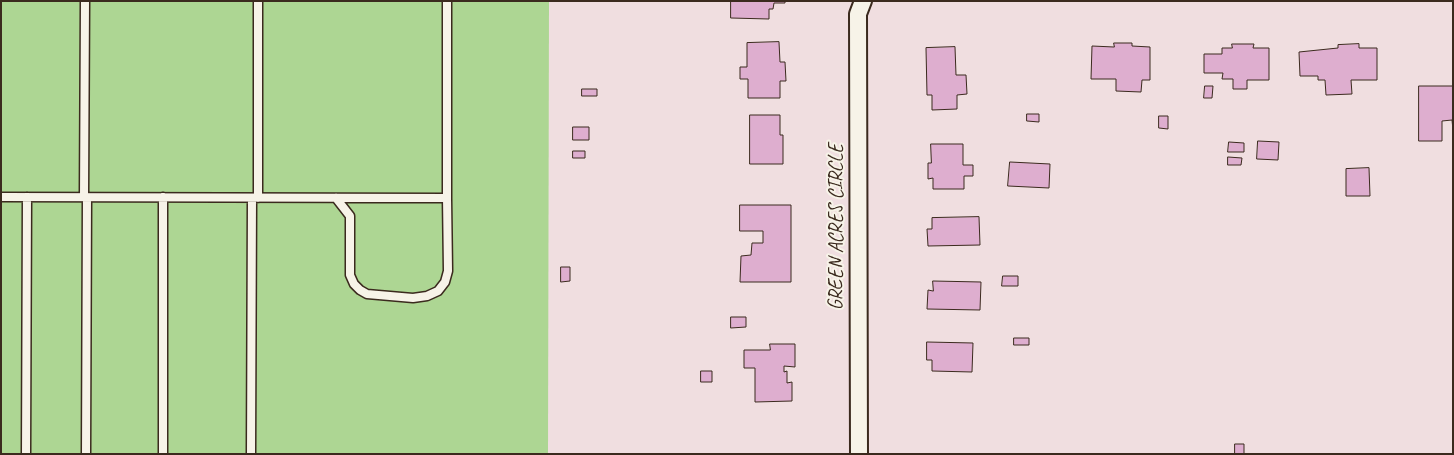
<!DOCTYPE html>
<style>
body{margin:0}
#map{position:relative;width:1454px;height:455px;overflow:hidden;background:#f0dee0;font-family:Caveat,sans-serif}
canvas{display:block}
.frame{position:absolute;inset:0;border:2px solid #3b2a1e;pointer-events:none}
</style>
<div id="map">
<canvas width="1454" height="455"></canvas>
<div class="frame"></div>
</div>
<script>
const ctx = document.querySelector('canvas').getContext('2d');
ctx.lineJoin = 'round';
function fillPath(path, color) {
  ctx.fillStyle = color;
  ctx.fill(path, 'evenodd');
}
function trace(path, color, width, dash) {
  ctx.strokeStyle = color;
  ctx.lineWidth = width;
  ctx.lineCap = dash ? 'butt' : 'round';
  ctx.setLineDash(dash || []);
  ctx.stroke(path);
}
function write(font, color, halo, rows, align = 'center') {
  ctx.font = font + ' Caveat,sans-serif';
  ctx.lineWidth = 4;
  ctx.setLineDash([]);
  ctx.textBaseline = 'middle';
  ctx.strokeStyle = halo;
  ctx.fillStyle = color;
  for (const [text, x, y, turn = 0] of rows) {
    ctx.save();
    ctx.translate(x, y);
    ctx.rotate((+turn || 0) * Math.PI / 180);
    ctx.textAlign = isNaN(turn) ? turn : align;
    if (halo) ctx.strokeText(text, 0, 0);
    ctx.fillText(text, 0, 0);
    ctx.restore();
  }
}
fillPath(new Path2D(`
 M1 1H549L548 454H1Z`), '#add693');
const building = new Path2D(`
 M731 1H785V3H774L773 9H769V19L731 18Z
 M779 42 780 62H785L786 81H780V98H748V79H740V67H747V43Z
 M1114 43H1132V46L1150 47V80H1142L1141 92 1116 91V79H1091L1092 46 1114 47Z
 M1232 44H1254L1253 48H1269V80H1247V89H1233V79H1222L1223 73H1204V54H1222V48H1232Z
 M1359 44V48H1377V80H1351L1352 94 1326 95 1325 80H1318V76H1300L1299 52 1338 48V45Z
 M955 47 956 75H966L967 94 957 95V109L932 110V95H927L926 48Z
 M1205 86H1213L1212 98H1204Z
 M1419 86H1453V130L1452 120 1442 121V141H1419Z
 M582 89H597V96H582Z
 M1027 114H1039V122L1027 121Z
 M750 115H780V135H783V164H750Z
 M1159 116H1168V129L1159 128Z
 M573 127H589V140H573Z
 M1258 141 1279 142 1278 160 1257 159Z
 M1229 142 1244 143V152H1228Z
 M931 144H963V165H973V176H964V189H933V178L928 179V163H931Z
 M573 151H585V158H573Z
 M1228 157 1242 158 1241 165H1228Z
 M1010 162 1050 164 1049 188 1008 186Z
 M1369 168 1370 196H1346V169Z
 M740 205H791V282H740L741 256 751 255 752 243H763V231H740Z
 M979 217 980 245 928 246 927 229H932V218Z
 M561 267H570V281L561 282Z
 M1003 276H1018V286H1002Z
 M933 281 981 282 980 310 927 309 928 290 933 291Z
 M731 317H746V327L731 328Z
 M1014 338H1029V345H1014Z
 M927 342 973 343 972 372 932 371V360H927Z
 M770 344H795V367L784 366V372L787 371V383L792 382V401L755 402V368H744V350H770Z
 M701 371H712V382H701Z
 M1235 444H1244V454H1235Z`);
fillPath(building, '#deaecf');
trace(building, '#3b2a1e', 1);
const lane = new Path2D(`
 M1 197 447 198V1
 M84 197 85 1
 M258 198V1
 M336 198 350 216V275L354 284 360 290 367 294 413 298 427 296 438 291 445 282 448 271 447 198
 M26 454 27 197
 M86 454 87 197
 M163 454V197
 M251 454 252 198`);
const street = new Path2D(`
 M859 454 858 14 863 1`);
trace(lane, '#3b2a1e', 11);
trace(street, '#3b2a1e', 20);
trace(lane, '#f7f3e8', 8);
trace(street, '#f7f3e8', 16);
write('20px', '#3b2a1e', '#f7f3e8', [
 ["GREEN ACRES CIRCLE",837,227,-90]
]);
</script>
